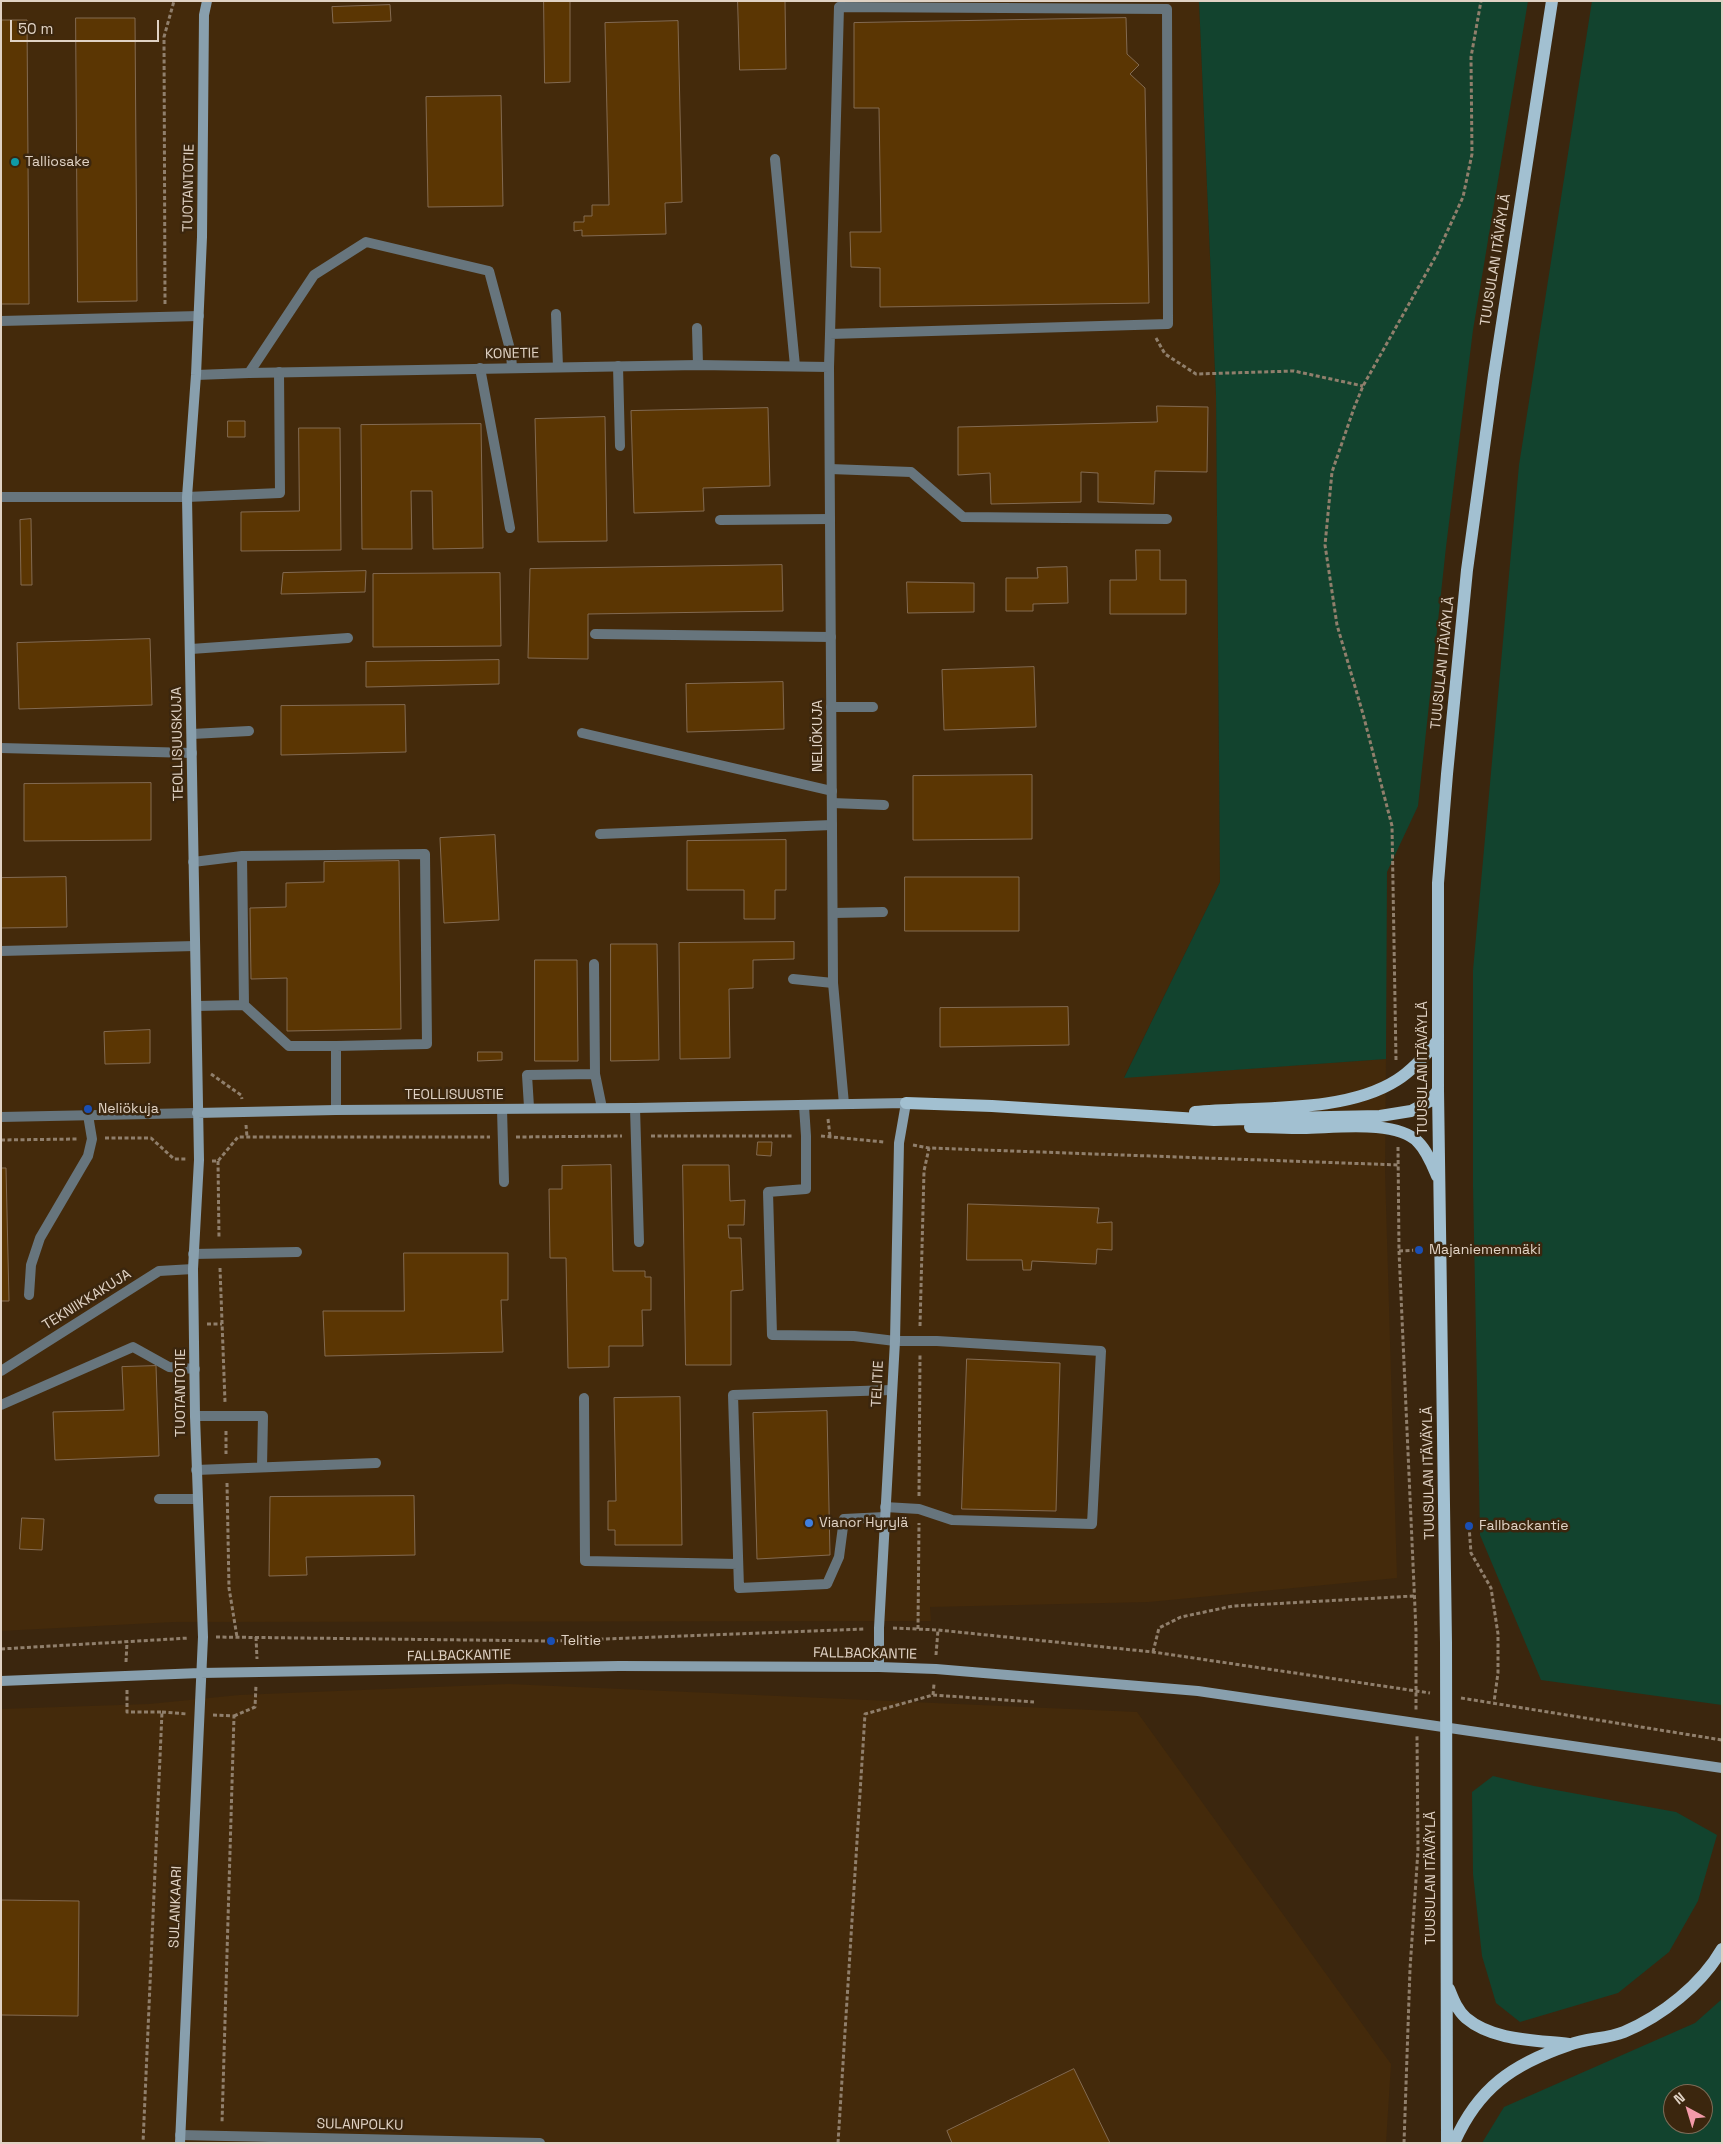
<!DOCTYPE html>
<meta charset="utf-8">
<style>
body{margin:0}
#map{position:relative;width:1723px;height:2144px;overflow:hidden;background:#3b260e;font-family:"Space Grotesk",sans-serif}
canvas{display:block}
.frame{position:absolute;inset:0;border:2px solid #e0d2c4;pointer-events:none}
.north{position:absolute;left:1663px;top:2084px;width:50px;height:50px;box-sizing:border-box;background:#3b260e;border:1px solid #7d6b57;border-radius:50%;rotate:321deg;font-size:14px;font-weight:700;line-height:20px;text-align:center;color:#e0d2c4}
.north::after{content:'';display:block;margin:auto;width:18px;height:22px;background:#f39aaa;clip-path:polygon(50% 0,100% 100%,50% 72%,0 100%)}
.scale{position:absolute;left:10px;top:20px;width:149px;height:22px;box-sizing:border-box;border:2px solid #e0d2c4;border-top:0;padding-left:6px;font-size:15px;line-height:18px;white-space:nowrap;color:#e0d2c4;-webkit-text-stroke:4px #3b260e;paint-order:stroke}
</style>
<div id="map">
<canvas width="1723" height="2144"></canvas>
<div class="frame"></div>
<div class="north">N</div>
<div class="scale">50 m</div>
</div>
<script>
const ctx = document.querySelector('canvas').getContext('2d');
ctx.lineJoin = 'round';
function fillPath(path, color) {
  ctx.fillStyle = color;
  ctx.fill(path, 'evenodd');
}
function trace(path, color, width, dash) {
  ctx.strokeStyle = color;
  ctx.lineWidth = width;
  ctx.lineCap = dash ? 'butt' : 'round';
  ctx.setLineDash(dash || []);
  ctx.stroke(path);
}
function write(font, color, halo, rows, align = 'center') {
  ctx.font = font + ' "Space Grotesk",sans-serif';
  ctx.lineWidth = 5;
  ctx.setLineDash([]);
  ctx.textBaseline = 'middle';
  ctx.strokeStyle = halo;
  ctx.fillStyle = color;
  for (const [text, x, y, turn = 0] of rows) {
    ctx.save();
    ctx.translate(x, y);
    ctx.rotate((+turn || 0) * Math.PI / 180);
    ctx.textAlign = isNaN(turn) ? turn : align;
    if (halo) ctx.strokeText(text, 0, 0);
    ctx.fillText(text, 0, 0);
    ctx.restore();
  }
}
fillPath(new Path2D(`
 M1 1H1199L1216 395 1220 882 1124 1077 1386 1059 1385 1172 1397 1578 1149 1602 930 1607 931 1621 173 1622 1 1631Z
 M509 1684 1137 1712 1391 2064 1386 2143H1V1709L149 1704 239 1695Z`), '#442a0b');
fillPath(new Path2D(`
 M1199 1H1528L1473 330 1446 547 1418 806 1387 872 1386 1059 1124 1078 1220 882 1216 395Z
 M1592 1H1722V1705L1541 1680 1480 1535 1473 1187V970L1519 465Z
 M1493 1776 1534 1786 1676 1812 1717 1835 1698 1901 1669 1952 1618 1993 1520 2022 1496 2003 1482 1956 1473 1874 1472 1792Z
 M1722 1999V2143H1482L1504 2107 1695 2023ZM1673 2094H1703V2124H1673Z`), '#12432e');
const building = new Path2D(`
 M544 1H570V82L545 83Z
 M738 1H785L786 69 740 70Z
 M390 5 391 21 333 23 332 7Z
 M76 18H135L137 301 78 302Z
 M1126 18 1127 54 1139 65 1130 74 1145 88 1149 303 880 307V268L851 267 850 232H881L879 108H854V23Z
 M1 20H27L29 304H1Z
 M678 21 682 202 665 203 666 234 582 236V230L574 231V222H584V216H592V205H609L605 23Z
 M501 96 503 206 428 207 426 97Z
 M1157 406 1208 407 1207 472 1155 471 1154 504 1098 502V473L1081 472V502L991 504 990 473 958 475V427L1157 422Z
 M768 408 770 486 703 488 704 511 634 513 631 411Z
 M605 417 607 541 538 542 535 419Z
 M228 421H245V437H228Z
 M481 424 483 548 433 549 432 491H411L412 549H362L361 425Z
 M299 428H340L341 550 241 551V512L299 511Z
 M31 519 32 585H21L20 520Z
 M1136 550H1160V580H1186V614H1110V580H1136Z
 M782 565 783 611 588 614V659L528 658 530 569Z
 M1067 567 1068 603 1033 604V611H1006V578H1038L1037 568Z
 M366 571 365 592 281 594 283 573Z
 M500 573 501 646 373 647V574Z
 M907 582 974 583V612L908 613Z
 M150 639 152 705 19 709 17 643Z
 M499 660V684L366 687V662Z
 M1034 667 1036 727 944 730 942 670Z
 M783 682 784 729 687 732 686 684Z
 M405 705 406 752 281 755V706Z
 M1032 775V839L913 840V776Z
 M151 783V840L24 841V784Z
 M495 835 499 920 444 923 440 838Z
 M786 840V890H775V919H744V890H687V841Z
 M399 861 401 1029 287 1031V978L251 979 250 908 286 907V883L324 882V862Z
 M66 877 67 927 1 928V878Z
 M905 877H1019V931H905Z
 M794 942V959L753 960V988L729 989 730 1058 680 1059 679 943Z
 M611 944H657L659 1060 611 1061Z
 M535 960H577L578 1061H535Z
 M1068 1007 1069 1045 940 1047V1008Z
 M150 1030V1063L105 1064 104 1032Z
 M478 1052H502V1060L478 1061Z
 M758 1142H772L771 1156 757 1155Z
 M611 1165 613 1271H645V1277H651V1310H642L643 1346H609V1367L568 1368 566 1258H550L549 1189H562V1166Z
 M683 1165H729L730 1201 745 1200 744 1225H728L729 1238H741L743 1290 731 1291V1365H686Z
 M1 1168H6L9 1301H1Z
 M968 1204 1099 1208 1097 1223 1112 1222V1250L1097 1249 1096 1264 1032 1261 1031 1270H1023L1022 1260H967Z
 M404 1253H508V1300H501L503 1352 325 1356 323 1311H404Z
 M967 1359 1060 1363 1056 1511 962 1509Z
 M156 1366 159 1456 55 1460 53 1412 124 1410 122 1367Z
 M680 1397 682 1545H615V1530H608V1501H616L614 1398Z
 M827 1411 830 1555 757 1559 753 1413Z
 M414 1496 415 1555 306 1557 307 1575 269 1576 270 1497Z
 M22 1518 44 1519 42 1550 20 1549Z
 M1 1900 79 1901 78 2016 1 2015Z
 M1074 2069 1110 2143H952L947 2131Z`);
fillPath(building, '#5b3603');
trace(building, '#836a51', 1);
trace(new Path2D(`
 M165 304 164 37 174 1
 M1156 338 1165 354 1196 374 1294 371 1363 386
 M1396 1060 1392 826 1363 714 1337 625 1325 545 1332 472 1354 408 1363 386 1437 254 1463 197 1472 154 1471 57 1481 1
 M211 1074 241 1095 242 1099
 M828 1119 830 1136
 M246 1125 247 1137
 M651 1136H792
 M821 1136 884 1142
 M516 1137 622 1136
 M105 1138H151L174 1159H186
 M1 1140 77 1139
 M913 1145 929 1148 1399 1165
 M1398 1147 1399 1251 1416 1631V1710
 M212 1161H218L238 1137H490
 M218 1161 219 1239
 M1399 1251 1419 1250
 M220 1268 225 1402
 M207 1324H222
 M920 1326 924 1171 929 1148
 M226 1431V1454
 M227 1483 229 1588 237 1637
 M919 1496 920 1355
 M1469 1526 1471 1553 1491 1588 1498 1634V1673L1494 1702
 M893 1628 938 1630 1153 1652 1430 1693
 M918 1629 919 1523
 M216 1637 551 1641 864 1629
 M256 1637 257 1659
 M1 1649 189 1638
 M1153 1652 1159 1628 1181 1617 1233 1606 1414 1596
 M936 1655 938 1630
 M126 1662 127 1642
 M127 1690V1712H162L143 2143
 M933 1695 934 1684
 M1461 1698 1722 1740
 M162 1712 187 1714
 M213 1715 234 1716 222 2123
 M234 1716 255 1707 256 1685
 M838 2143 865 1714 933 1695 1034 1702
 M1404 2143 1410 1969 1418 1850 1417 1736`), '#907f6c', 3, [4, 2.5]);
trace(new Path2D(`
 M775 159 795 366
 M556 314 558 367
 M1 321 199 316
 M697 328 698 365
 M618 366 620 446
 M829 367 830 334 839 7 1167 9 1168 324 830 334
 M480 368 510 528
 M249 373 314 275 366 242 489 271 511 353 512 368
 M830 469 911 472 963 517 1167 519
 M1 497H187L280 493 279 372
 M720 520 830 519
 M595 634 831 637
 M191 649 348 638
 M831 707H873
 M582 733 832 791
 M192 734 249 731
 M1 748 192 753
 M832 803 884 805
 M600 834 832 825
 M193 862 242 856 425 854 427 1044 336 1046
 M833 913 883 912
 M1 951 195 946
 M594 964 595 1074 602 1108
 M793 979 833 983
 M244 1005 289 1046H336V1110
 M197 1006 244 1005 242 856
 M804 1106 806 1136V1189L768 1192 772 1335 854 1336 895 1341H937L1101 1351 1092 1524 952 1520 919 1509 885 1507
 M529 1107 527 1075 595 1074
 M635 1108 639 1242
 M502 1109 504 1182
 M193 1254 297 1252
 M29 1295 31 1265 40 1238 88 1156 92 1139 88 1115
 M584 1398 585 1561 738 1564
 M1 1405 133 1347 169 1367 195 1369
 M195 1416H263L262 1467
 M196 1470 376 1463
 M159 1499H197
 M885 1517 844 1519 839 1557 827 1584 739 1588 733 1395 892 1390`), '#67757d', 10);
trace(new Path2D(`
 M196 375 249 373 698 365 829 367 833 983 844 1104
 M1 1117 197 1113
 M1 1371 159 1271 193 1269
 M180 2135 540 2143`), '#67757d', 10);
trace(new Path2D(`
 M197 1113 336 1110 635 1108 906 1103 899 1143 895 1341 879 1628V1667
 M1 1681 200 1673 619 1666 879 1667 936 1669 1198 1691 1722 1768
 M180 2143 203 1637 195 1416 193 1269 199 1160 187 497 196 375 202 237 204 15 207 1`), '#889fad', 10);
trace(new Path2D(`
 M906 1103 992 1106 1214 1120 1281 1118 1380 1116 1411 1111 1430 1101 1438 1090
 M1195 1112C1256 1106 1344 1114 1397 1080 1413 1070 1426 1055 1438 1040
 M1250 1127C1268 1127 1285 1128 1303 1128 1333 1128 1396 1119 1418 1142 1427 1151 1432 1164 1437 1176
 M1449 1989C1453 1999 1457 2010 1466 2018 1493 2041 1536 2040 1569 2044
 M1447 2143 1446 1642 1438 1090V883L1447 774 1467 570 1494 375 1552 1
 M1454 2143C1478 2088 1513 2064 1569 2045 1586 2038 1607 2039 1624 2032 1662 2016 1702 1984 1722 1949`), '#a2c0d1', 12);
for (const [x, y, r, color] of [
 [15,162,5,"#0f9aa8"],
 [88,1109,5,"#1a4fb4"],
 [1419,1250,5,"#1a4fb4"],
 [809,1523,5,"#3f7fe0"],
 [1469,1526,5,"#1a4fb4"],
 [551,1641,5,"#1a4fb4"]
]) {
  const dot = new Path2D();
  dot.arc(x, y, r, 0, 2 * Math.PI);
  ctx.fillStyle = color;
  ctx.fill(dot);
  trace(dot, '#3b260e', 2);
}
write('14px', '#e0d2c4', '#3b260e', [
 ["Talliosake",25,162],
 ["Neliökuja",98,1109],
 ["Majaniemenmäki",1429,1250],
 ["Vianor Hyrylä",819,1523],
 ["Fallbackantie",1479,1526],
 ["Telitie",561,1641]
], 'left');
write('14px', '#e0d2c4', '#3b260e', [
 ["TUOTANTOTIE",189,188,-89],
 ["TUUSULAN ITÄVÄYLÄ",1496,260,-81],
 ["KONETIE",512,354,-1],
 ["TUUSULAN ITÄVÄYLÄ",1443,663,-84],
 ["NELIÖKUJA",818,736,-90],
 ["TEOLLISUUSKUJA",178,744,-91],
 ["TUUSULAN ITÄVÄYLÄ",1423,1068,-90],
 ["TEOLLISUUSTIE",454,1095],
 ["TEKNIIKKAKUJA",87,1300,-32],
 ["TELITIE",878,1384,-87],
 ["TUOTANTOTIE",181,1393,-90],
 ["TUUSULAN ITÄVÄYLÄ",1429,1473,-91],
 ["FALLBACKANTIE",865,1654,1],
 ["FALLBACKANTIE",459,1656,-1],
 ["TUUSULAN ITÄVÄYLÄ",1431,1878,-90],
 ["SULANKAARI",176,1907,-88],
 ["SULANPOLKU",360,2125,1]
]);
</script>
